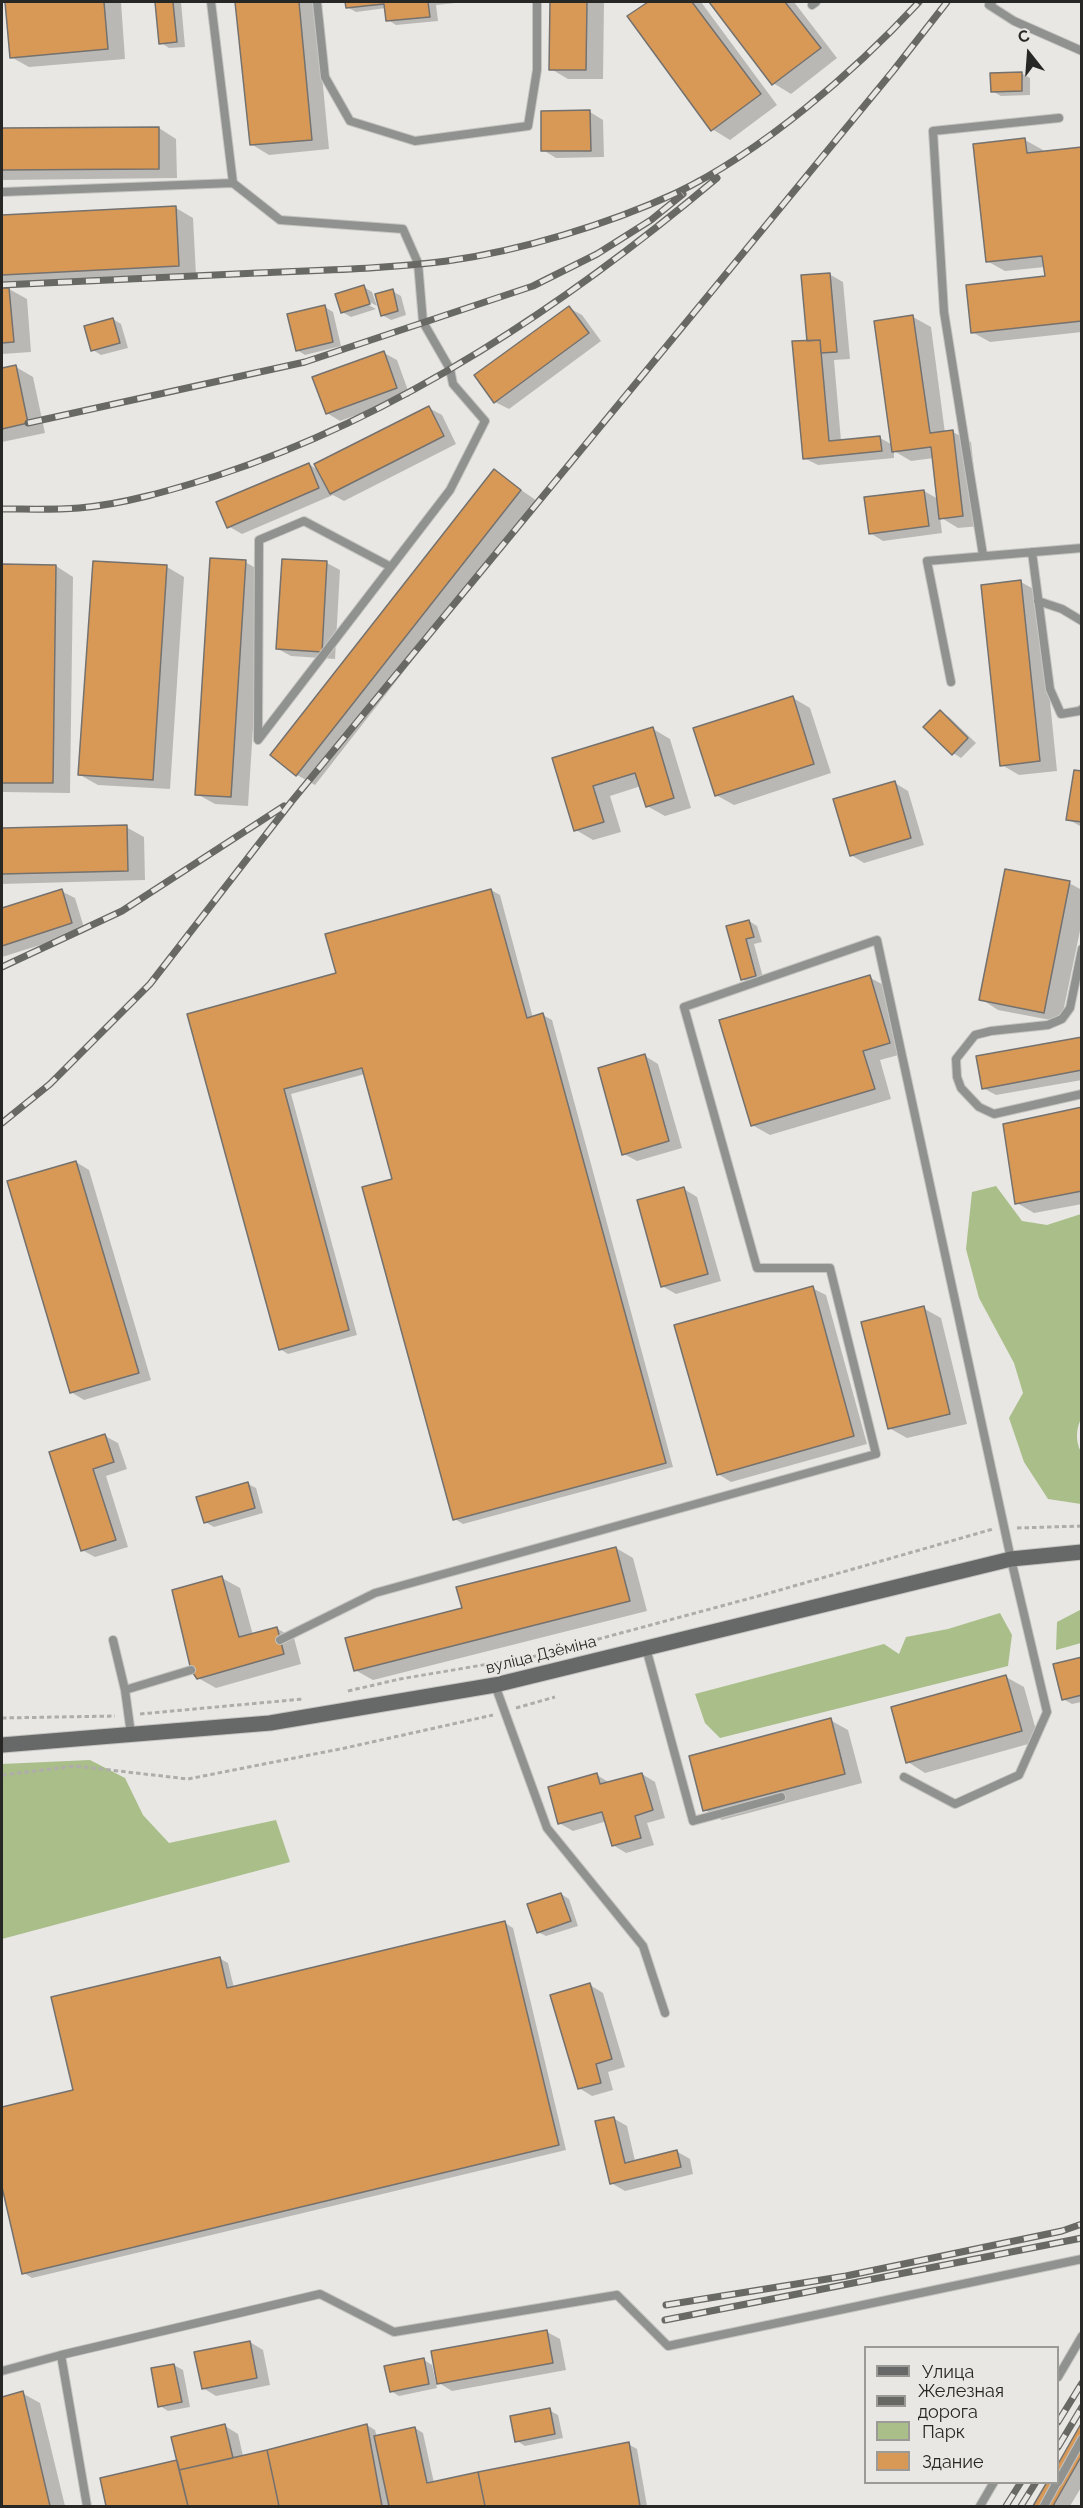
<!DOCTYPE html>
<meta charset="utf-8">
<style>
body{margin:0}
#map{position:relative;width:1083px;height:2508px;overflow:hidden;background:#e8e7e3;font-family:Raleway,sans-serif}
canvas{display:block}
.frame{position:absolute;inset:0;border:3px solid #272725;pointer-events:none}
.legend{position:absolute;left:864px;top:2346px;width:195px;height:138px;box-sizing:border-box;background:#e8e7e3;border:2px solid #9b9a97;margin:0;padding:8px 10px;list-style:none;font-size:18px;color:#272725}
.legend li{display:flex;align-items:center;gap:12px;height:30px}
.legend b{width:30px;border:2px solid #9b9a97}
.north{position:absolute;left:999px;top:24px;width:60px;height:60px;-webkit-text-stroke:4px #e8e7e3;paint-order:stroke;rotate:343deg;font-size:16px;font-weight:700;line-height:24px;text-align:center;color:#272725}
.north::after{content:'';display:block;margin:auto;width:21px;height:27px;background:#272725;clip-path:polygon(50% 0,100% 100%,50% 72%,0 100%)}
</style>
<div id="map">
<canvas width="1083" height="2508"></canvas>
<div class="frame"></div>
<ul class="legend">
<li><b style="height:8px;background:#666967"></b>Улица</li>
<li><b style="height:8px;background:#686865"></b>Железная дорога</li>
<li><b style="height:16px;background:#aabe8a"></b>Парк</li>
<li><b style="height:16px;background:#d99956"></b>Здание</li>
</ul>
<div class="north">С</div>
</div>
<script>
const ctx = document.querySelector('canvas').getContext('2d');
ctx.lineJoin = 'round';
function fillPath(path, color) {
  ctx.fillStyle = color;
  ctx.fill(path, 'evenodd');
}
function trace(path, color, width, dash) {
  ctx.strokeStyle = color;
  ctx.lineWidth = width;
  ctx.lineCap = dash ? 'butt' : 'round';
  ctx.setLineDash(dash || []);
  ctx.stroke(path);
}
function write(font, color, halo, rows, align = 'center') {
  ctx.font = font + ' Raleway,sans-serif';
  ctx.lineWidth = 4.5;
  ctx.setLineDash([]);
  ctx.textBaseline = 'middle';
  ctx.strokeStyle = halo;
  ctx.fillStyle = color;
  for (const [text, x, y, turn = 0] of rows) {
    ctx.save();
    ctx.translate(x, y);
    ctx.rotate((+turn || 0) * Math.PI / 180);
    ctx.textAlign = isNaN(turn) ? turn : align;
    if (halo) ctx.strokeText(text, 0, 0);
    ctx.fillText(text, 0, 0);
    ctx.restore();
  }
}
fillPath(new Path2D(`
 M996 1186 1022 1221 1047 1225 1081 1214 1082 1417C1076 1427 1075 1441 1081 1452V1504L1048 1499 1024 1462 1009 1418 1023 1393 1014 1363 979 1298 966 1249 972 1192Z
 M1081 1598V1643L1056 1650 1057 1622 1080 1610Z
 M1000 1613 1012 1635 1008 1666 720 1738 705 1723 695 1694 884 1644 899 1654 906 1637 948 1629Z
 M90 1760 125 1778 143 1815 169 1843 276 1820 290 1862 2 1939V1764Z`), '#aabe8a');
fillPath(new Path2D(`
 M7 2H121L125 59 29 67 11 57Z
 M157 2H181L185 47 169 48 161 43Z
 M237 2H315L329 149 269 155 251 144Z
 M346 2H466L436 5 438 21 396 25 388 20 386 8 356 12 347 7Z
 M552 2H604L603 79H568L551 69Z
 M650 2H701L777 105 730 140 712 129 629 17Z
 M711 2H794L837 58 791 94 773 83Z
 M1021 73 1030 78V95L1001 96 992 91Z
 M590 112 603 120 604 157 556 158 543 150Z
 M159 128 176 139 177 178 2 180V130Z
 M1025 140 1043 150V153L1082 149V332L990 342 972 332 1046 278 1045 267 1005 271 987 261Z
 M176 208 193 218 196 275 2 285V216Z
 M829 274 843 282 850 359 834 360 841 441 880 438 893 445 913 317 931 327 945 433 953 432 971 442 980 526 958 528 940 517 942 533 883 541 870 533 924 491 938 499 934 458 911 461 894 451V458L818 465 804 458 809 342Z
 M364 287 372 292 377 306 364 299 363 302 376 309 351 317 342 312Z
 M9 289 27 299 31 352 2 354V290Z
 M392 291 401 296 406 315 391 320 382 315Z
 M325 307 333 312 341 346 305 355 297 350Z
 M569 308 582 315 601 341 509 409 495 402Z
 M113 319 121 324 128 348 101 355 93 350Z
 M384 353 397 360 410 396 340 421 327 413Z
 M16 367 33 377 45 433 2 442V369Z
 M429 408 442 415 456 444 344 501 333 495 242 534 228 526 309 464 319 471Z
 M494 471 537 501 315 785 297 775 272 755Z
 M245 562 263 572 248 806 215 804 197 794Z
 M327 563 340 570 335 659 291 656 278 649Z
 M2 566H56L73 577 70 793 2 792Z
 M167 567 184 577 170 789 98 785 80 775Z
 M1021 582 1039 592 1057 771 1019 775 1002 765Z
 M793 698 810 708 831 773 734 805 716 795Z
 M940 712 949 717 976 743 961 758 953 753Z
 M653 729 670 739 691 808 665 816 647 806 641 786 610 796 621 832 593 840 576 830 554 759Z
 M1082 773V827L1067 819Z
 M895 783 908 791 924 845 864 863 851 855Z
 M126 827 144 837 145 880 2 884V830Z
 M1069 883 1082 890V921L1061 1022 998 1010 981 999Z
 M491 890 500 895 533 1018 543 1015 552 1020 673 1467 463 1524 455 1519 394 1180 365 1074 291 1094 357 1335 288 1354 280 1349 189 1015 338 974Z
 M61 891 75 898 85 931 2 957V909Z
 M749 921 757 926 762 942 754 944 764 981 751 984 742 979 728 927Z
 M869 977 887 987 906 1053 880 1060 891 1099 770 1135 752 1125Z
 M1082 1038V1080L996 1095 983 1088Z
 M645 1056 658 1064 682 1148 637 1161 624 1154Z
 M1082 1109V1204L1034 1213 1017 1203Z
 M76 1162 89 1170 151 1380 84 1400 71 1392Z
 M684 1189 697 1197 721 1281 676 1294 662 1286Z
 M812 1288 826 1295 867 1444 731 1482 718 1474Z
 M923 1308 941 1318 967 1424 907 1438 889 1428Z
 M105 1436 118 1443 127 1469 106 1476 128 1547 95 1557 82 1550 51 1453Z
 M248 1484 256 1488 263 1513 214 1527 205 1522Z
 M616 1548 633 1558 647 1611 373 1680 355 1670 464 1609Z
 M222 1578 240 1588 253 1635 276 1628 294 1638 301 1664 216 1688 198 1678Z
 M1082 1658V1702L1072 1704 1063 1699Z
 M1006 1677 1024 1687 1039 1741 925 1773 908 1762Z
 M830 1720 848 1730 862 1783 722 1820 705 1810Z
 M642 1774 655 1782 665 1818 647 1823 654 1845 626 1853 613 1845 607 1821 573 1831 559 1823 597 1775 610 1783Z
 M561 1894 569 1899 578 1926 546 1936 538 1932Z
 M505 1923 513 1928 566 2150 32 2278 24 2273 2 2180V2108L75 2091 219 1958 228 1963 234 1988Z
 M590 1985 603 1993 625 2067 608 2072 613 2090 592 2096 579 2088Z
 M613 2118 627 2126 635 2161 676 2151 690 2159 693 2174 625 2191 611 2183Z
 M547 2332 560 2339 566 2370 452 2391 439 2383Z
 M250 2342 263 2350 270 2385 216 2396 203 2388Z
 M424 2360 432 2365 437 2388 399 2396 391 2391Z
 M174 2365 183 2370 190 2407 168 2411 160 2406Z
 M22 2393 40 2403 65 2506H2V2398Z
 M549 2410 558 2415 563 2438 525 2446 517 2441Z
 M367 2425 375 2430 377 2437 415 2428 423 2433 434 2483 628 2444 637 2449 647 2506H108L102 2479 179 2461 225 2426 238 2434 243 2456Z
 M1082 2425V2486L1070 2506H1035L1049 2482H1058V2467Z`), '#0003');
const building = new Path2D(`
 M5 2H104L108 49 10 58Z
 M155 2H173L177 42 159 44Z
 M235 2H299L312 140 250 145Z
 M345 2H428L430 17 386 21 384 4 346 8Z
 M550 2H587L586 70H549Z
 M648 2H692L761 94 711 131 627 16Z
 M709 2H785L821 48 772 85Z
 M1022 72V91L991 92 990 73Z
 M590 110 591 151H541V111Z
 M159 127V169L2 170V128Z
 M1025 138 1027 153 1082 147V321L971 333 966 285 1045 276 1042 256 986 262 973 144Z
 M176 206 179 266 2 275V215Z
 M830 273 837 352 821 353 820 340 807 341 801 275Z
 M364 285 370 304 341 313 335 294Z
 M2 288H9L14 342 2 343Z
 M393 289 398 311 381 316 375 294Z
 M325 305 333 342 296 351 287 314Z
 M569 306 589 333 494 403 474 375Z
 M913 315 930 433 953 430 963 516 939 519 931 447 892 452 874 321Z
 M113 318 120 343 91 351 84 326Z
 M820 340 829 441 880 436 882 451 803 459 792 341Z
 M384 351 397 388 326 414 312 377Z
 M16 365 28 423 2 429V368Z
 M429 406 444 436 330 494 314 464Z
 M309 463 319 488 227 528 216 502Z
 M494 469 521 490 296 776 270 755Z
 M924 490 929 526 869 534 864 497Z
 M210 558 246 560 231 797 195 795Z
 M282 559 327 561 322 652 276 649Z
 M93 561 167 565 153 780 78 775Z
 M2 564 56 565 53 783H2Z
 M1021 580 1040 761 1000 766 981 585Z
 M793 696 814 764 715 796 693 728Z
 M940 710 968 738 952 755 923 727Z
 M653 727 674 798 646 807 635 773 593 786 604 822 574 831 552 758Z
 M1074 770 1082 771V822L1066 820Z
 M895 781 911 838 850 856 833 799Z
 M127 825 128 871 2 874V828Z
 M1005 869 1070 881 1044 1013 979 1000Z
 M62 889 72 923 2 946V908Z
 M491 889 527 1018 543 1013 666 1463 453 1520 362 1187 392 1179 362 1068 284 1089 349 1330 279 1350 187 1014 336 973 325 934Z
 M749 920 754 937 746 939 756 976 741 980 726 926Z
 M870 975 890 1043 863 1051 875 1089 751 1126 719 1020Z
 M1082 1037V1070L982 1089 976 1056Z
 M645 1054 669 1141 622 1155 598 1068Z
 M1082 1107V1191L1015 1204 1003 1124Z
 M76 1161 139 1373 70 1393 7 1181Z
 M684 1187 708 1274 661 1287 637 1200Z
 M813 1286 854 1436 717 1475 674 1325Z
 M924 1306 950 1414 888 1429 861 1322Z
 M105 1434 114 1462 93 1469 116 1540 81 1551 49 1452Z
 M248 1482 255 1508 204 1523 196 1497Z
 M616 1547 630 1601 354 1671 345 1638 462 1608 456 1587Z
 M222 1576 239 1637 277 1627 284 1654 197 1679 191 1670 172 1590Z
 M1082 1657V1695L1062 1700 1053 1664Z
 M1006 1675 1022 1731 906 1763 891 1707Z
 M831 1718 845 1774 703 1811 689 1756Z
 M597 1773 600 1784 642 1773 653 1810 635 1816 641 1838 612 1846 602 1812 558 1824 548 1787Z
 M561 1893 571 1921 537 1933 527 1904Z
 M505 1921 559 2145 22 2274 2 2187V2107L73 2090 51 1997 220 1957 227 1988Z
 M590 1983 612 2059 596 2064 601 2083 578 2089 550 1995Z
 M614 2117 625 2163 677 2150 681 2167 610 2184 595 2121Z
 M547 2330 553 2363 437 2384 431 2351Z
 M250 2341 257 2378 202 2389 194 2352Z
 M424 2358 429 2384 390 2392 384 2366Z
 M174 2364 182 2402 158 2407 151 2368Z
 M23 2391 50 2506H2V2397Z
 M550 2408 555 2434 515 2442 510 2416Z
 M1082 2422V2455L1053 2506H1033L1047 2482H1058V2464Z
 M225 2424 233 2458 179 2470 171 2437Z
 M367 2424 382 2506H279L267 2450Z
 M415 2427 427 2483 478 2472 485 2506H389L374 2436Z
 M629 2442 640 2506H485L478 2472Z
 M267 2450 279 2506H188L179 2470Z
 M177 2460 188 2506H106L100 2478Z`);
fillPath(building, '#d99956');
trace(building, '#74716e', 1.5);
const lane = new Path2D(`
 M317 2 325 77 350 121 415 141 528 126 537 70V2
 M992 2 989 5 1014 21 1082 51
 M812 5 816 2
 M233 183 280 220 403 229 418 263 423 322 450 369 453 384 485 421 450 490 258 740 259 540 304 521 391 567
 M2 192 233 183 211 2
 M1032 552 1050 689 1061 714 1079 711 1082 709
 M983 555 944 312 933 131 1059 118
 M1038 601 1062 609 1082 621
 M951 682 927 561 1082 548
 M1082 949 1070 1008 1062 1019 1048 1025 991 1031 975 1035 956 1059 957 1077 961 1088 979 1107 994 1114 1082 1094
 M113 1640 125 1690
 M280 1640 375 1593 876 1454 830 1268H757L684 1007 877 940 1011 1559 1047 1712 1019 1775 955 1804 904 1777
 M646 1648 693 1821 781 1797
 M495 1685 547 1828 643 1946 665 2013
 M131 1734 125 1690 191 1670
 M61 2355 320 2294 394 2332 617 2295 668 2346 1082 2259
 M2 2371 61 2355 87 2506
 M1058 2377 1082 2336
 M1058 2482 1082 2439
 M980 2506 994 2482
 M1044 2506 1057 2482`);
const secondary = new Path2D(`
 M2 1745 270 1723 495 1685 1011 1559 1082 1552`);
trace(lane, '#c5c4c1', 10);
trace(secondary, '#c5c4c1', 17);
trace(new Path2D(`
 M1017 1528 1082 1526
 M554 1651 766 1594 993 1529
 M348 1691 400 1679 536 1656
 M516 1708 555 1697
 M140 1714 303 1699
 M2 1718 115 1716
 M2 1775 75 1766 188 1779 345 1748 493 1715`), '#aeadaa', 3, [4.5, 3]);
trace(lane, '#909290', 8);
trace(secondary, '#666967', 15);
const rail = new Path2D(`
 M2 285C87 281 172 277 257 273 320 270 384 269 447 261 520 251 609 224 676 193 762 152 855 71 919 2
 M28 423 305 362 533 286 597 254 651 220 683 194
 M2 509C27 509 53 510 79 508 125 504 172 490 216 476 402 415 568 303 717 178
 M2 967 122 911 284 806
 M2 1123 50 1084 150 984 292 801 893 71 947 2
 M666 2305 846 2276 1062 2231 1082 2224
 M665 2320 1082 2238
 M1058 2422 1082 2383
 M1058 2447 1082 2407
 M1006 2506 1021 2482
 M1021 2506 1036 2482`);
trace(rail, '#686865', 7);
trace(rail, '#e8e7e3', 4.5, [14]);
write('16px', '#272725', '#e8e7e3', [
 ["вуліца Дзёміна",541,1655,-14]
]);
</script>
